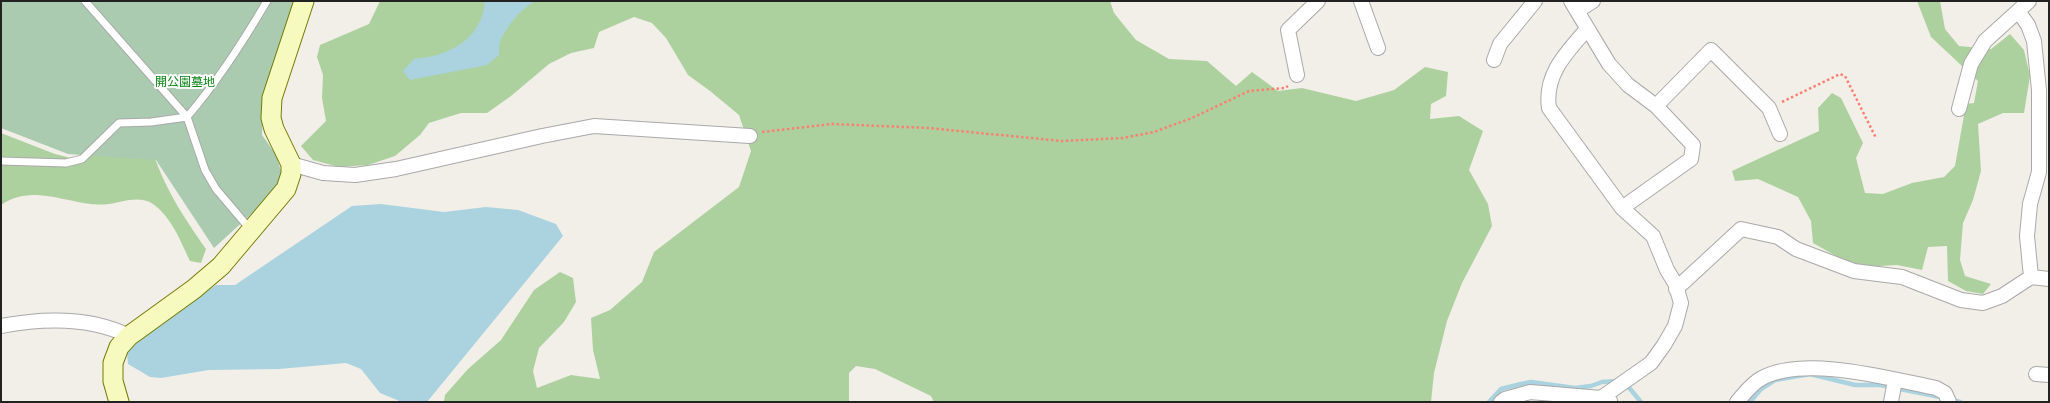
<!DOCTYPE html>
<meta charset="utf-8">
<style>
body{margin:0}
#map{position:relative;width:2050px;height:403px;overflow:hidden;background:#f2efe9;font-family:"PT Sans",sans-serif}
canvas{display:block}
.frame{position:absolute;inset:0;border:2px solid #222;pointer-events:none}
</style>
<div id="map">
<canvas width="2050" height="403"></canvas>
<div class="frame"></div>
</div>
<script>
const ctx = document.querySelector('canvas').getContext('2d');
ctx.lineJoin = 'round';
function fillPath(path, color) {
  ctx.fillStyle = color;
  ctx.fill(path, 'evenodd');
}
function trace(path, color, width, dash) {
  ctx.strokeStyle = color;
  ctx.lineWidth = width;
  ctx.lineCap = dash ? 'butt' : 'round';
  ctx.setLineDash(dash || []);
  ctx.stroke(path);
}
function write(font, color, halo, rows, align = 'center') {
  ctx.font = font + ' "PT Sans","Noto Sans JP",sans-serif';
  ctx.lineWidth = 4;
  ctx.setLineDash([]);
  ctx.textBaseline = 'middle';
  ctx.strokeStyle = halo;
  ctx.fillStyle = color;
  for (const [text, x, y, turn = 0] of rows) {
    ctx.save();
    ctx.translate(x, y);
    ctx.rotate((+turn || 0) * Math.PI / 180);
    ctx.textAlign = isNaN(turn) ? turn : align;
    if (halo) ctx.strokeText(text, 0, 0);
    ctx.fillText(text, 0, 0);
    ctx.restore();
  }
}
fillPath(new Path2D(`
 M380 1H1110L1114 13 1136 40 1169 59 1207 61 1236 86 1252 72 1278 91 1302 88 1356 101 1394 90 1425 67 1448 72 1446 96 1431 104 1430 119 1459 116 1483 131 1469 170 1488 204 1492 226 1462 283 1447 321 1434 373 1431 402H934L931 396 875 369 856 366 849 373V402H444L445 395 468 369 501 340 534 290 560 272 573 278 576 302 564 322 539 348 533 371 537 388 571 375 600 379 593 350 591 318 610 310 642 282 654 252 739 187 751 151 739 115 710 91 688 75 666 38 652 23 634 17 599 32 594 48 571 53 549 64 511 96 487 113H461L429 123 420 135 395 156 368 165 339 167 313 160 301 146 326 121 322 98 323 75 317 57 320 45 369 24Z
 M1917 1H1940L1945 29 1959 46 1991 49 2010 34 2024 50 2030 76 2024 113H2003L1978 124 1981 171 1973 200 1963 223 1960 260 1965 276 1991 284 1983 294 1966 291 1948 281 1947 246 1928 247 1922 270 1897 265 1863 267 1836 256 1813 243 1811 221 1798 197 1758 179 1735 181 1732 171 1819 131 1818 108 1832 93 1841 98 1863 143 1856 158 1865 193 1883 194 1912 183 1944 177 1955 166 1966 104 1974 103 1978 81 1931 37Z
 M1 133 55 154 71 158 105 151 152 150C165 189 183 216 206 249L201 263 190 261C180 240 172 218 153 204 139 195 123 202 109 204 85 207 61 196 37 195 23 195 13 197 1 205Z`), '#add19e');
fillPath(new Path2D(`
 M1 1H294L271 70 263 107 262 135 277 156 282 176 270 197 214 248 156 160 68 154 1 128Z`), '#aacbaf');
fillPath(new Path2D(`
 M485 1H537C524 4 504 30 500 42 499 46 499 51 499 55L487 65 410 80 403 71 414 59C449 56 482 40 485 1Z
 M381 204 444 212 486 207 518 210 556 224 563 236 427 402H402L380 393 361 369 346 363 279 369 209 370 161 378 150 377 128 364 127 353 141 336 216 285H235L352 206Z`), '#aad3df');
trace(new Path2D(`
 M1626 384 1641 402
 M1950 399 1960 402
 M1489 402 1501 389 1521 384 1531 382 1575 388 1591 386 1602 382 1617 381
 M1750 402 1761 389 1775 380 1810 374 1855 385H1880L1940 397`), '#aad3df', 4.5);
const lane = new Path2D(`
 M85 1 187 117 205 170 216 189 250 229
 M1 161 66 163 82 159 119 123 151 122 187 117C218 81 243 42 267 1`);
const street = new Path2D(`
 M1361 1 1378 48
 M1571 1 1609 64 1628 85 1656 106 1693 145 1691 159 1622 208
 M1577 11 1593 1
 M2018 11 2028 25 2034 41 2039 90V172L2030 204 2027 236 2031 277 2049 279
 M1587 29C1566 53 1544 75 1549 108L1622 208 1653 236 1667 270 1675 283 1681 303 1675 326 1664 345 1651 363 1601 398
 M1494 60 1500 44 1535 1
 M1297 75 1288 30 1318 1
 M1656 106 1711 50 1769 108 1780 134
 M1959 109 1971 64 1985 41 2029 1
 M291 164 323 173 355 175 396 169 542 136 594 126 750 136
 M1676 289 1741 229 1778 237 1796 249 1854 271 1902 277 1961 300 1983 303 2002 296 2031 277
 M1 326C43 318 89 316 129 336
 M2036 374 2049 375
 M1501 402 1505 399 1530 392 1601 398 1610 401
 M1737 402C1744 394 1752 383 1762 378 1806 355 1890 379 1936 388L1945 393 1949 402
 M1891 402 1895 380`);
const secondary = new Path2D(`
 M119 402 113 381V363L119 347 129 336 194 289 221 266 286 189 291 174V164L274 129 271 118 272 98 304 1`);
trace(lane, '#a9a9a9', 9);
trace(street, '#a9a9a9', 16);
trace(secondary, '#707d05', 21);
trace(new Path2D(`
 M1782 102 1840 74 1845 76 1876 138
 M762 132 832 124 928 128 1062 141 1123 138 1154 132 1192 118 1249 91 1285 88 1288 86`), '#fa8072', 2.5, [2.5, 2.5]);
trace(lane, '#fff', 7);
trace(street, '#fff', 14);
trace(secondary, '#f7fabf', 19);
write('12px', '#0c8416', '#fff', [
 ["開公園墓地",185,83]
]);
</script>
